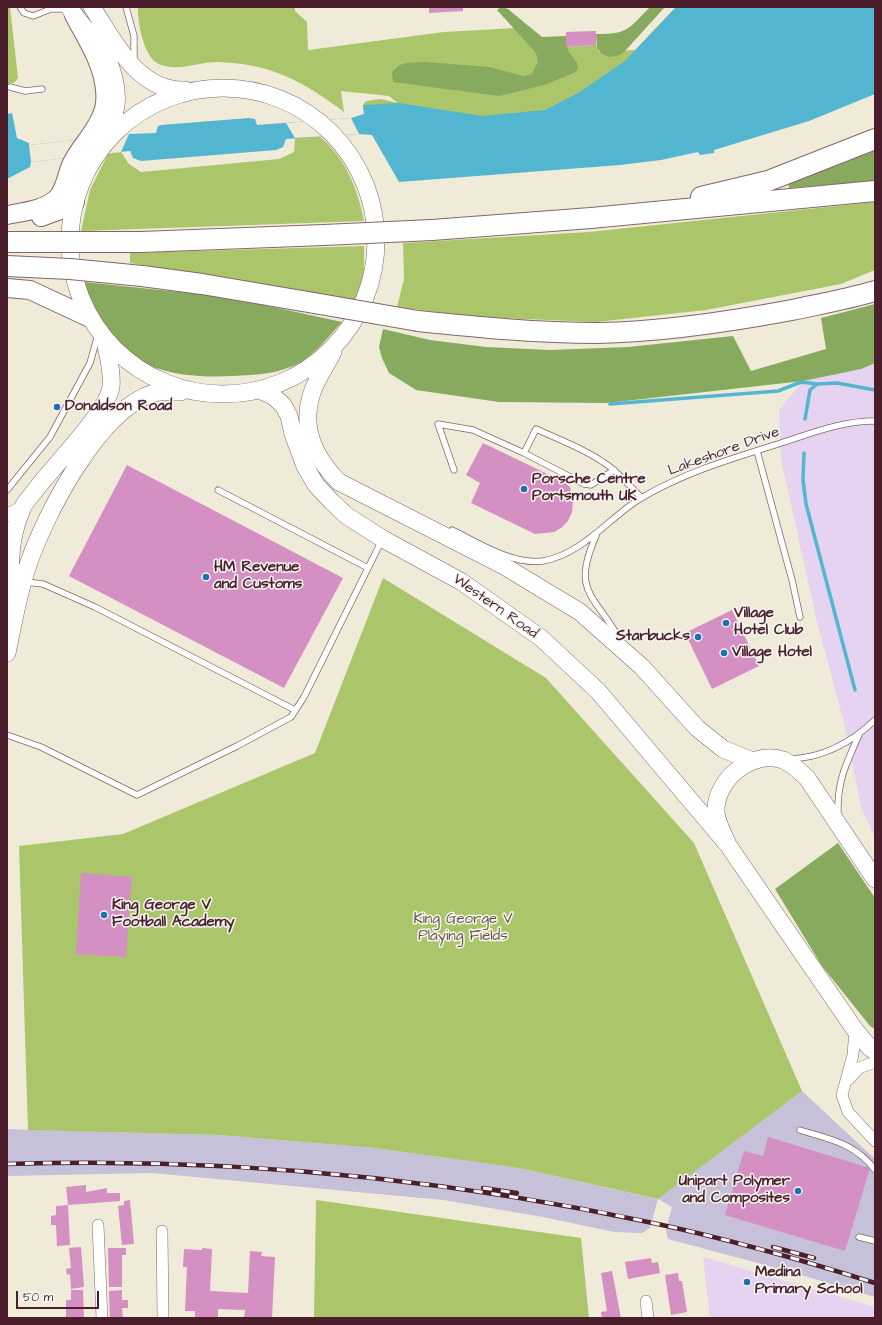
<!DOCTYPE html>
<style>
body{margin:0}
#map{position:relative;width:882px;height:1325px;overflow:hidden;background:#efebd8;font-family:"Architects Daughter",sans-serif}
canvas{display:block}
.frame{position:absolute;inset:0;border:8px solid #4a1f2b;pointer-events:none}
.scale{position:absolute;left:16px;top:1291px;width:83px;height:18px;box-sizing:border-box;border:2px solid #4a1f2b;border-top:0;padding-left:5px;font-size:12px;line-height:14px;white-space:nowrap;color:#4a1f2b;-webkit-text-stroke:3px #f6f6f2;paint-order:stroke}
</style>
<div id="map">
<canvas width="882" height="1325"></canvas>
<div class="frame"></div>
<div class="scale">50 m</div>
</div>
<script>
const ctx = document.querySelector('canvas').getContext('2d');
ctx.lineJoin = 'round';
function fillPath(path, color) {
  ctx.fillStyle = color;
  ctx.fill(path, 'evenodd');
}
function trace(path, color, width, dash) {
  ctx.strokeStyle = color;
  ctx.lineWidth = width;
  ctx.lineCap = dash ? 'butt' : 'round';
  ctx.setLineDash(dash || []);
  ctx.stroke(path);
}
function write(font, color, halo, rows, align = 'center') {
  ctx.font = font + ' "Architects Daughter",sans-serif';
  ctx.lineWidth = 3;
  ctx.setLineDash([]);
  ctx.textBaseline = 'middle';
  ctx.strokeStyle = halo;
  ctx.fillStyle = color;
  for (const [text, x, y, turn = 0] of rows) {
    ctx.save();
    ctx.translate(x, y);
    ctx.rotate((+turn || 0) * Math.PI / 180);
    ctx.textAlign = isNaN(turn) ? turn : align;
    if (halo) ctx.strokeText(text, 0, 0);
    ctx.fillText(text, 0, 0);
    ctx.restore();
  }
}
fillPath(new Path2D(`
 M875 348V838L861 807 844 723 817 622 781 459 779 410 803 381Z
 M703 1257 875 1307V1318H710Z`), '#e5d3f1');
fillPath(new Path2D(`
 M802 1091 875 1159V1297L791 1272 668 1239 666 1230 672 1207 658 1199 650 1228 642 1233 614 1232 543 1217 443 1200 152 1173 7 1176V1129L219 1135 375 1148 519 1168 657 1199Z`), '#c7c0d9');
fillPath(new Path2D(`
 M7 7H10L18 78 15 82 7 85Z
 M138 7H295V11L307 22 308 50 444 32 516 28 566 47 597 45 599 52 635 50 676 7H875L675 130 364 114 363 105 366 101 381 99 398 103 389 96 341 91 344 112C303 81 269 63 217 62 197 62 176 73 157 63 144 56 137 21 138 7Z
 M319 136C345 157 358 189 364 221L81 231 90 190 108 154 121 152 129 164 141 172 279 159 294 152 295 138Z
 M875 202V270L841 284 706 310 596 322 476 317 397 307 404 279 403 243 589 232Z
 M364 246V270L357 301 130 263V253Z
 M383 578 546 678 694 843 802 1091 658 1199 519 1168 375 1148 219 1135 28 1130 19 846 123 834 315 753Z
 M316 1200 581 1238 589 1318H314Z`), '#abc56b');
fillPath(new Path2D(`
 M501 7 508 9 542 37 566 36 568 51 577 63 578 69 574 73 544 85 499 96 393 82 392 72 400 65 406 63 425 62 490 67 523 76 532 74 538 62 536 53 497 10Z
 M650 7H665L625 51 620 55 610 57C596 53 597 47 596 34 629 34 628 29 650 7Z
 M875 146V181L789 188 788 180Z
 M84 282 227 297 342 322C329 336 317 352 301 362 280 374 256 375 233 376 155 380 109 360 84 282Z
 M875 304V363L861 369 803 381 607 403 499 402 416 390 389 373 382 358 379 347 383 329 430 340 486 347 550 350 628 347 733 336 751 371 826 349 821 318Z
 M838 843 875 898V1029L870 1026 822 966 775 889Z`), '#88aa5f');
fillPath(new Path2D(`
 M676 7H875V94L809 121 714 150V153L700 155 698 152 661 160 620 165 399 182 372 135 359 134 286 139 283 147 276 150 141 161 133 158 130 151 31 162 30 167 7 179V114L12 113 17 138 29 143V145L129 134 156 133 158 126 161 125 249 118 255 119 257 125 351 118 364 114 363 105 399 103 482 116 545 110 578 93 625 61Z`), '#53b6d1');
fillPath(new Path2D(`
 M351 118 359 134 295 138 286 123Z
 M129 134 121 152 31 162 29 145Z`), '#efebd8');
trace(new Path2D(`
 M610 404 778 391 801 382 817 384
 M805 419 810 390 817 384 837 383 875 390
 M804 453 803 480 806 504 855 690`), '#53b6d1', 3.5);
fillPath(new Path2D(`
 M429 7H463V11L429 13Z
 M596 31V45L566 47V32Z
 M483 443 564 482 570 487 571 490 567 499 573 502 572 512 568 521 561 528 554 532 535 534 471 503 480 483 466 475Z
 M127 465 343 578 284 688 69 576Z
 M732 610 759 666 712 689 685 633Z
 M81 873 132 877 126 957 76 954Z
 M768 1137 870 1168 845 1251 725 1215 744 1151 763 1156Z
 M86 1185V1192L107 1188V1193H120V1201L68 1205 66 1187Z
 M130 1200 134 1244 122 1245 118 1206 124 1205V1201Z
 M68 1205 70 1245 57 1246 56 1225H51V1216L56 1215V1206Z
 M81 1247 84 1287 71 1289 70 1274 67 1275 66 1269 71 1268 69 1248Z
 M108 1248H126V1255H122V1287H109Z
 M202 1248 212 1249 210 1291 248 1293 250 1251 262 1252 261 1256 275 1257 272 1318H244L245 1310 218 1309V1317L195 1318V1311H185L187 1267H183L184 1249 202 1250Z
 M651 1258 652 1263 658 1262 660 1273 628 1279 625 1262Z
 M612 1271 621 1318H602L601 1312 607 1311 601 1273Z
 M678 1273 679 1281H682L687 1312 671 1315 665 1275Z
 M71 1290H83L84 1318H66V1300H71Z
 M122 1290V1300H128V1308H122L123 1318H110L109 1291Z`), '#d48fc3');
const service = new Path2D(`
 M20 7 24 13 33 16 51 9H68
 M126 7 134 36V61
 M10 87 25 91 42 89
 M757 451 792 580 800 617
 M454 470 438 424 473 430 524 453
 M614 470 591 485 584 484 524 453 536 429C558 439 583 448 603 462 618 471 629 486 642 498
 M7 490 50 437 90 363 99 331
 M218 490 368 568
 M452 530C479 543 512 565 543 561 582 554 607 520 638 500 682 473 733 458 781 443 812 433 842 421 875 421
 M596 536C571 592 594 594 619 638
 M26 582 43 584 95 607 295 710
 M7 735 41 747 137 795 237 746 291 717 304 697 382 540
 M792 759C823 757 852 742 875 720
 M838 814C837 781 846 764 859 735
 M800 1130C831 1140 855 1143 875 1170
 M859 1237 875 1241`);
const minor = new Path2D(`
 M855 1030 853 1055 842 1095 848 1112 875 1141
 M848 1080 859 1068 875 1062
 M98 1225 102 1318
 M162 1231 163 1318
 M646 1301 648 1318`);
const tertiary = new Path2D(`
 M7 515 22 508`);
const primary = new Path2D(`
 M69 7C77 20 88 31 98 44 112 62 122 94 113 117 110 125 105 132 102 139
 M92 7C114 41 138 92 185 90
 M70 241a153 153 0 1 1 306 0a153 153 0 1 1-306 0Z
 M333 352C326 366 315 381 311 396 301 429 316 459 339 482L504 566 580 612 642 667 697 728 723 749 753 761
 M259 390 273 396 283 405 289 416 293 434 305 466 316 485 332 502 347 516 383 539 462 582 541 638 598 691 728 845
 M12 611C10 575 7 543 22 509 24 503 30 497 34 492 52 467 107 413 111 387 113 371 107 354 105 339
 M7 653C13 625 18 595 27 568 44 516 99 409 154 393 162 391 173 392 181 392
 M875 879 807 778C799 771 793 764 783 760 751 749 714 781 716 813 717 823 724 835 728 845L855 1030 870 1048 875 1051`);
const trunk = new Path2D(`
 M7 215C22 212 44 210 56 199 66 190 66 175 72 163 80 147 94 134 101 117 105 109 106 99 105 90 103 63 86 38 74 15
 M41 217 63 209 75 202
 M7 288 30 290 90 318`);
const motorway = new Path2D(`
 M701 197 768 181 875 139
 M432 230 591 218 875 191
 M141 242 324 235
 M142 276 202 284 314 303
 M418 321C477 327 537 333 597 333 662 332 728 322 792 310 820 304 848 299 875 291`);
trace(service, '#846668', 7);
trace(minor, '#846668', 12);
trace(tertiary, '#846668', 14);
trace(primary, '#846668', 18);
trace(trunk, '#846668', 20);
trace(motorway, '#846668', 22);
trace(service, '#fff', 5.5);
trace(minor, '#fff', 11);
trace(tertiary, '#fff', 13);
trace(primary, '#fff', 17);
trace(trunk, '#fff', 18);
trace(motorway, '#fff', 20);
const rail = new Path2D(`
 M7 1164C222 1157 442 1178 653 1223 728 1239 802 1260 875 1283
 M483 1188 517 1193
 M773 1247 814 1258`);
trace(rail, '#4a1f2b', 4.5);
trace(rail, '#f6f6f2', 3, [9]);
const motorwayBridge = new Path2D(`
 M324 235 432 230
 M7 242H141
 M7 266 70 269 142 276
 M314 303 418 321`);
trace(motorwayBridge, '#846668', 22, []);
trace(motorwayBridge, '#fff', 20);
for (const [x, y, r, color] of [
 [57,407,4,"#1f6fb2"],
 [524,489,4,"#1f6fb2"],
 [206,577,4,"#1f6fb2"],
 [726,623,4,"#1f6fb2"],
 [698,637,4,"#1f6fb2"],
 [724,653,4,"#1f6fb2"],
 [104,915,4,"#1f6fb2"],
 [798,1191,4,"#1f6fb2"],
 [747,1282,4,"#1f6fb2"]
]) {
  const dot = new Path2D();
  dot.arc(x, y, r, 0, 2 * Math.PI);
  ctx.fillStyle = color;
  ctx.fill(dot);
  trace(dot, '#f6f6f2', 1.5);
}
write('bold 15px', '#4a1f2b', '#f6f6f2', [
 ["Donaldson Road",65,407],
 ["Porsche Centre",532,480],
 ["Portsmouth UK",532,497],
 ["HM Revenue",214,568],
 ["and Customs",214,585],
 ["Village",734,614],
 ["Hotel Club",734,631],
 ["Starbucks",690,637,"right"],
 ["Village Hotel",732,653],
 ["King George V",112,906],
 ["Football Academy",112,923],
 ["Unipart Polymer",790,1182,"right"],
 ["and Composites",790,1199,"right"],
 ["Medina",755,1273],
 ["Primary School",755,1290]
], 'left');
write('15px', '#4a1f2b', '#f6f6f2', [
 ["Lakeshore Drive",724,452,-20],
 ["Western Road",495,607,35]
]);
write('15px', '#67513e', '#f6f6f2', [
 ["King George V",463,920],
 ["Playing Fields",463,937]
]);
</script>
